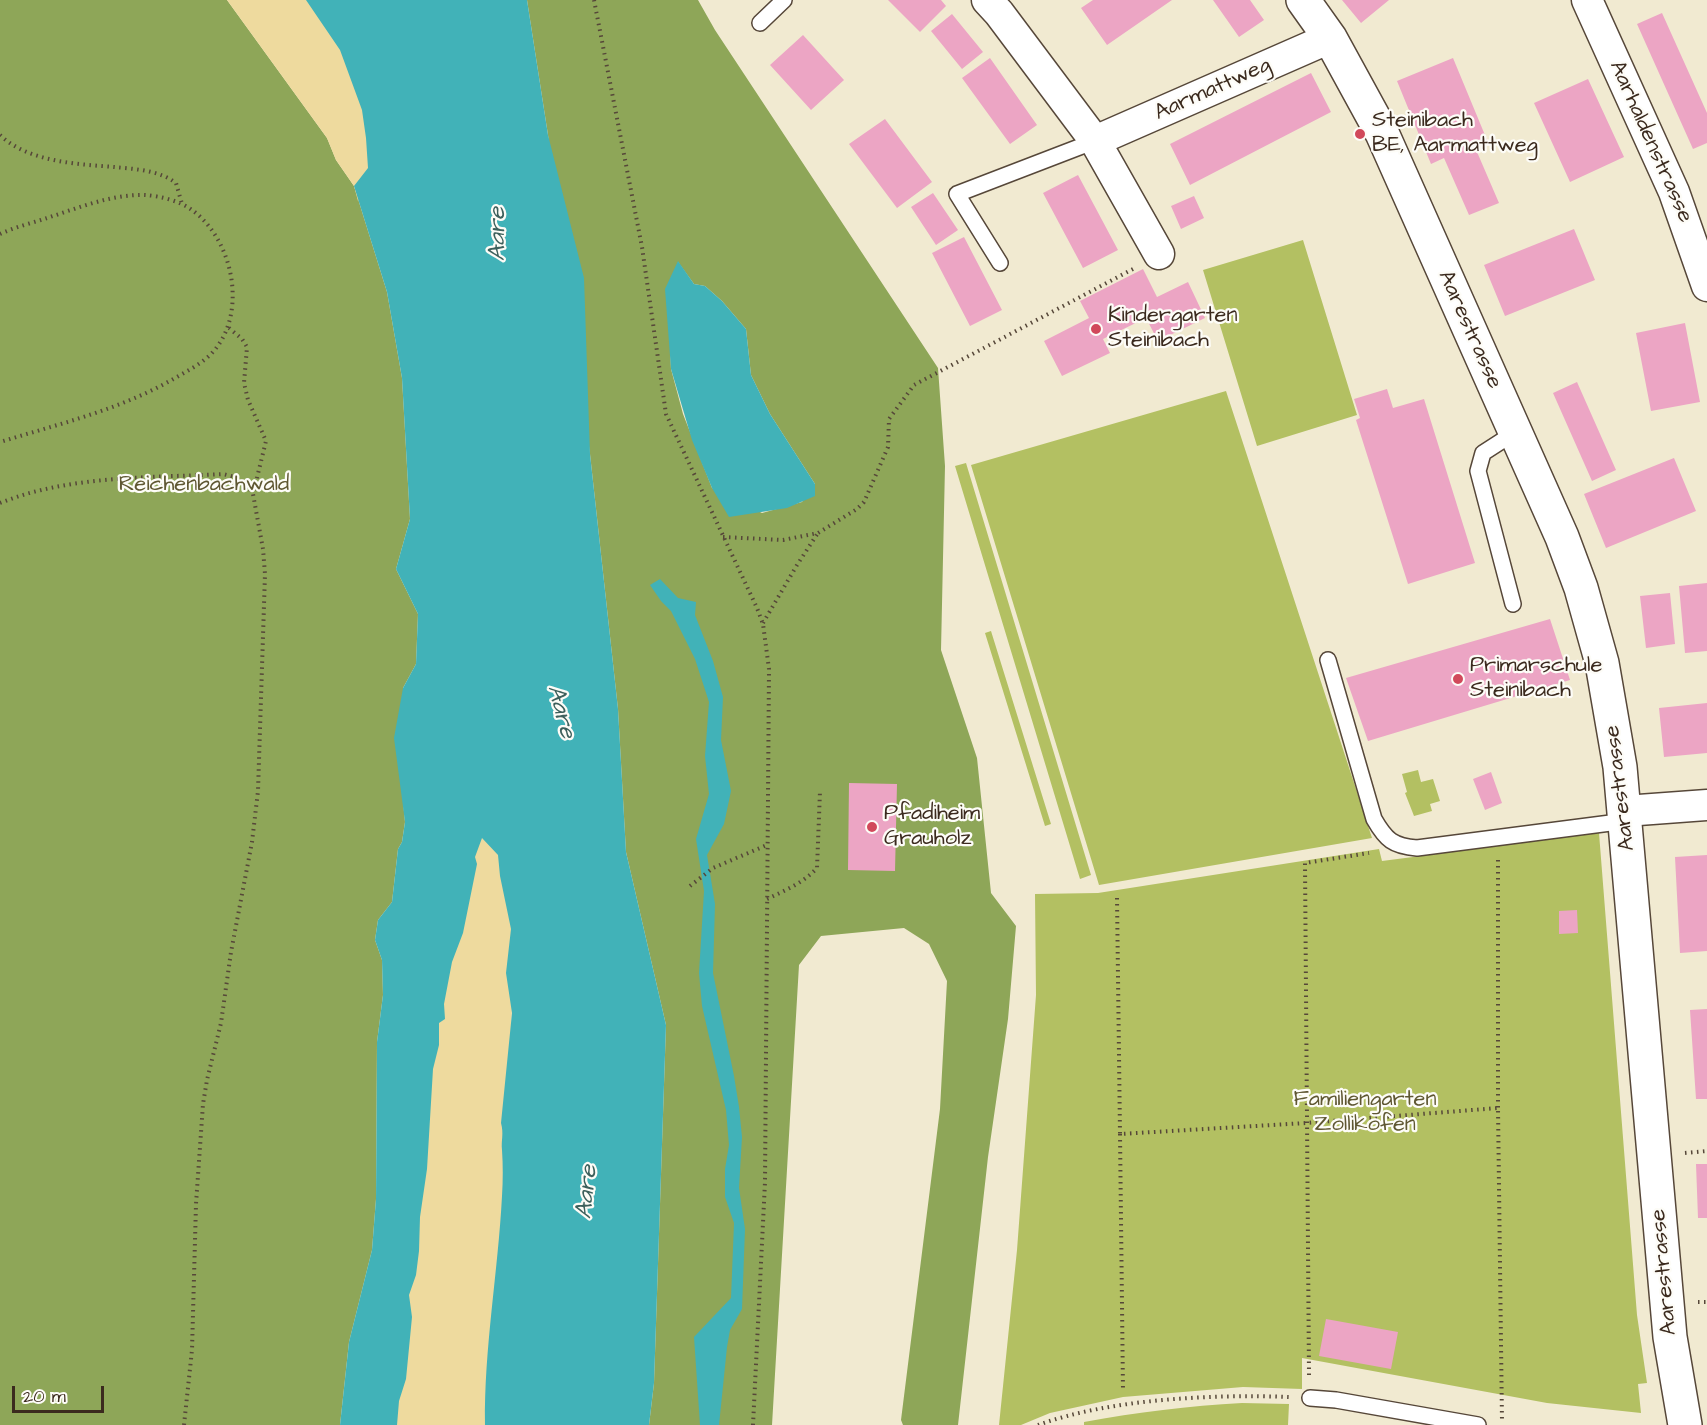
<!DOCTYPE html>
<style>
body{margin:0}
#map{position:relative;width:1707px;height:1425px;overflow:hidden;background:#f1ead1;font-family:"Architects Daughter",sans-serif}
canvas{display:block}
.scale{position:absolute;left:12px;top:1386px;width:92px;height:27px;box-sizing:border-box;border:3px solid #3b2a1e;border-top:0;padding-left:8px;font-size:18px;line-height:21px;white-space:nowrap;color:#3b2a1e;-webkit-text-stroke:4px #fdfcf7;paint-order:stroke}
</style>
<div id="map">
<canvas width="1707" height="1425"></canvas>
<div class="scale">20 m</div>
</div>
<script>
const ctx = document.querySelector('canvas').getContext('2d');
ctx.lineJoin = 'round';
function fillPath(path, color) {
  ctx.fillStyle = color;
  ctx.fill(path, 'evenodd');
}
function trace(path, color, width, dash) {
  ctx.strokeStyle = color;
  ctx.lineWidth = width;
  ctx.lineCap = dash ? 'butt' : 'round';
  ctx.setLineDash(dash || []);
  ctx.stroke(path);
}
function write(font, color, halo, rows, align = 'center') {
  ctx.font = font + ' "Architects Daughter",sans-serif';
  ctx.lineWidth = 4.5;
  ctx.setLineDash([]);
  ctx.textBaseline = 'middle';
  ctx.strokeStyle = halo;
  ctx.fillStyle = color;
  for (const [text, x, y, turn = 0] of rows) {
    ctx.save();
    ctx.translate(x, y);
    ctx.rotate((+turn || 0) * Math.PI / 180);
    ctx.textAlign = isNaN(turn) ? turn : align;
    if (halo) ctx.strokeText(text, 0, 0);
    ctx.fillText(text, 0, 0);
    ctx.restore();
  }
}
fillPath(new Path2D(`
 M1303 240 1357 415 1257 446 1203 270Z
 M1226 391 1372 838 1099 885 971 465Z
 M966 463 1091 875 1080 879 955 466Z
 M991 631 1051 824 1045 826 985 633Z
 M1418 770 1421 782 1433 779 1440 801 1430 804 1432 811 1414 816 1405 793 1407 792 1402 774Z
 M1599 833 1637 1315 1647 1383 1638 1384 1641 1413 1547 1403 1302 1358V1389L1243 1387 1123 1397 1050 1413 1021 1425H999L1017 1250 1036 995 1035 894 1098 893 1379 849 1382 861Z
 M1242 1403 1289 1404 1288 1425H1084V1422C1137 1412 1189 1406 1242 1403Z`), '#b3c062');
fillPath(new Path2D(`
 M0 0H227L327 138 336 160 354 186 387 292 402 378 410 519 396 569 418 614 416 664 403 688V801L405 822 402 842 398 849 392 902 378 920 375 940 382 960 383 995 377 1042 376 1199 372 1250 349 1342 340 1425H0Z
 M527 0H698L715 30 938 368 945 466 941 650 977 758 991 893 1016 926 1008 1019 988 1157 958 1425H903L901 1420 940 1109 947 981 929 944 904 928 821 936 799 965 772 1425H649L654 1383 666 1025 626 852 618 709 590 454 548 135ZM678 262 694 284 705 286 722 301 746 329 751 375 770 414 815 484 802 502 762 513 712 488 683 414 671 369 670 346Z`), '#8ea658');
fillPath(new Path2D(`
 M227 0H347L383 123 358 201 354 186 336 160 327 138Z
 M478 826 517 857 498 1425H370L411 1068Z`), '#eeda9e');
fillPath(new Path2D(`
 M306 0H527L548 135 584 278 590 454 618 709 626 852 666 1025 654 1383 649 1425H485C484 1348 498 1273 502 1196 503 1180 503 1165 502 1150 501 1140 504 1134 501 1123L512 1013 506 973 511 929 500 876 498 855 482 838 475 857 477 864 463 933 452 962 444 1004 445 1019 439 1023V1045L433 1069 427 1169 420 1217 419 1251 416 1275 409 1295 412 1317 406 1379 399 1401 397 1425H340L349 1342 372 1250 376 1199 377 1042 383 995 382 960 375 940 378 920 392 902 398 849 402 842 405 822 394 738 403 688 416 664 418 614 396 569 410 519 402 378 387 292 354 186 368 168 366 138 362 110 340 50Z
 M678 261 694 284 705 286 722 301 746 329 751 375 770 414 815 484V496L787 508 729 517 712 488 692 440 671 369 665 289Z
 M660 579 678 598 696 602 695 615 713 661 723 697 721 740 731 791 724 824 707 855 715 904 713 973 734 1076 739 1107 742 1137 739 1188 745 1229 742 1309 730 1330 727 1347 719 1425H700L694 1337 731 1298 734 1223 725 1197V1169L729 1145 726 1110 702 1006 699 973 704 891 696 839 709 794 705 756 709 702 695 659 671 611 661 601 650 585Z`), '#41b2b8');
fillPath(new Path2D(`
 M888 0H941L946 6 920 32Z
 M1093 0H1172L1107 45 1081 8Z
 M1213 0H1250L1264 20 1239 37Z
 M1342 0H1389L1361 23Z
 M1662 13 1707 113V143L1693 149 1637 24Z
 M952 14 983 52 962 69 931 31Z
 M803 35 844 80 811 110 770 65Z
 M990 58 1037 125 1010 144 962 78Z
 M1453 58 1487 140 1474 145 1499 203 1469 215 1444 158 1431 164 1397 81Z
 M1311 73 1331 112 1190 185 1170 144Z
 M1588 79 1624 157 1570 182 1534 103Z
 M885 119 932 182 897 208 849 144Z
 M1078 175 1118 250 1083 268 1043 193Z
 M933 193 958 230 936 245 911 207Z
 M1194 196 1204 218 1181 229 1171 206Z
 M1574 229 1595 280 1505 316 1484 265Z
 M964 237 1002 310 970 326 932 253Z
 M1143 269 1157 297 1188 282 1205 318 1158 341 1146 318 1103 339 1110 353 1062 376 1044 341 1089 318 1080 301Z
 M1685 323 1700 402 1651 411 1636 333Z
 M1577 382 1616 470 1592 481 1553 393Z
 M1387 389 1393 408 1424 399 1475 563 1408 584 1356 420 1360 418 1354 399Z
 M1674 458 1696 511 1606 548 1584 494Z
 M1707 583V651L1685 653 1679 586Z
 M1670 593 1675 644 1646 648 1640 596Z
 M1550 619 1570 680 1368 741 1346 678Z
 M1707 703V753L1664 757 1659 708Z
 M1491 772 1502 803 1485 810 1473 779Z
 M849 783 897 784 895 871 848 870Z
 M1707 855V951L1680 953 1675 857Z
 M1577 910 1578 933 1559 934V911Z
 M1707 1009V1099H1696L1690 1010Z
 M1696 1164H1707V1218H1698Z
 M1326 1319 1398 1332 1391 1369 1319 1356Z`), '#eca5c4');
const service = new Path2D(`
 M760 23 784 0
 M1000 263 957 194 1095 141
 M1513 604 1478 471 1483 453 1514 433
 M1328 660 1374 819C1386 840 1393 846 1417 848L1626 821
 M1310 1398 1336 1400 1478 1425`);
const minor = new Path2D(`
 M987 0 999 13 1095 141
 M1587 0 1674 192 1707 286
 M1159 254 1095 141 1330 38
 M1625 811 1707 805`);
const tertiary = new Path2D(`
 M1303 0 1330 38 1382 133 1562 537 1581 588 1602 663 1620 767 1670 1337 1685 1425`);
trace(service, '#564739', 18);
trace(minor, '#564739', 33);
trace(tertiary, '#564739', 36);
trace(new Path2D(`
 M594 0 642 247 666 414 757 608 763 624 769 669 765 1182 753 1425
 M0 135C28 162 77 164 114 167 134 169 159 170 176 183L182 204
 M0 234C15 227 32 223 47 218 78 208 112 194 145 195 160 196 180 201 192 210 235 241 249 318 209 356 199 365 187 371 175 378 122 409 59 424 0 442
 M0 503C70 475 149 478 223 474L239 478 253 493
 M723 537 783 540 818 533 857 509 864 502 888 447 889 419 914 385 1133 269
 M763 623 797 565 818 533
 M1498 860V1108
 M690 886 713 868 767 845
 M1117 898 1120 1134 1306 1123 1498 1108 1502 1422
 M767 899C786 890 803 883 817 868L820 791
 M1120 1134 1123 1391
 M1685 1153 1707 1151
 M1698 1302H1707
 M1309 1375 1305 863 1369 853
 M184 1425 192 1350 196 1204 203 1104 207 1080 221 1023 231 952 252 842 258 791 265 574 263 549 253 494 266 441 248 400 244 383 247 347 242 339 229 328
 M1038 1425C1110 1399 1212 1394 1289 1397`), '#564739', 4, [1.5, 4.5]);
trace(service, '#fff', 15);
trace(minor, '#fff', 30);
trace(tertiary, '#fff', 33);
for (const [x, y, r, color] of [
 [1360,134,6,"#d1495b"],
 [1096,329,6,"#d1495b"],
 [1458,679,6,"#d1495b"],
 [872,827,6,"#d1495b"]
]) {
  const dot = new Path2D();
  dot.arc(x, y, r, 0, 2 * Math.PI);
  ctx.fillStyle = color;
  ctx.fill(dot);
  trace(dot, '#fdfcf7', 2);
}
write('22px', '#3b2a1e', '#fdfcf7', [
 ["Aarmattweg",1213,90,-24],
 ["Aarhaldenstrasse",1650,142,66],
 ["Aarestrasse",1469,330,66],
 ["Aarestrasse",1621,788,-97],
 ["Aarestrasse",1665,1272,-95]
]);
write('22px', '#3b2a1e', '#fdfcf7', [
 ["Steinibach",1372,121],
 ["BE, Aarmattweg",1372,146],
 ["Kindergarten",1108,316],
 ["Steinibach",1108,341],
 ["Primarschule",1470,666],
 ["Steinibach",1470,691],
 ["Pfadiheim",884,814],
 ["Grauholz",884,839]
], 'left');
write('22px', '#5f5732', '#fdfcf7', [
 ["Reichenbachwald",204,485],
 ["Familiengarten",1365,1100],
 ["Zollikofen",1365,1125]
]);
write('italic 24px', '#3d605c', '#fdfcf7', [
 ["Aare",499,234,-90],
 ["Aare",560,712,75],
 ["Aare",588,1192,-84]
]);
</script>
